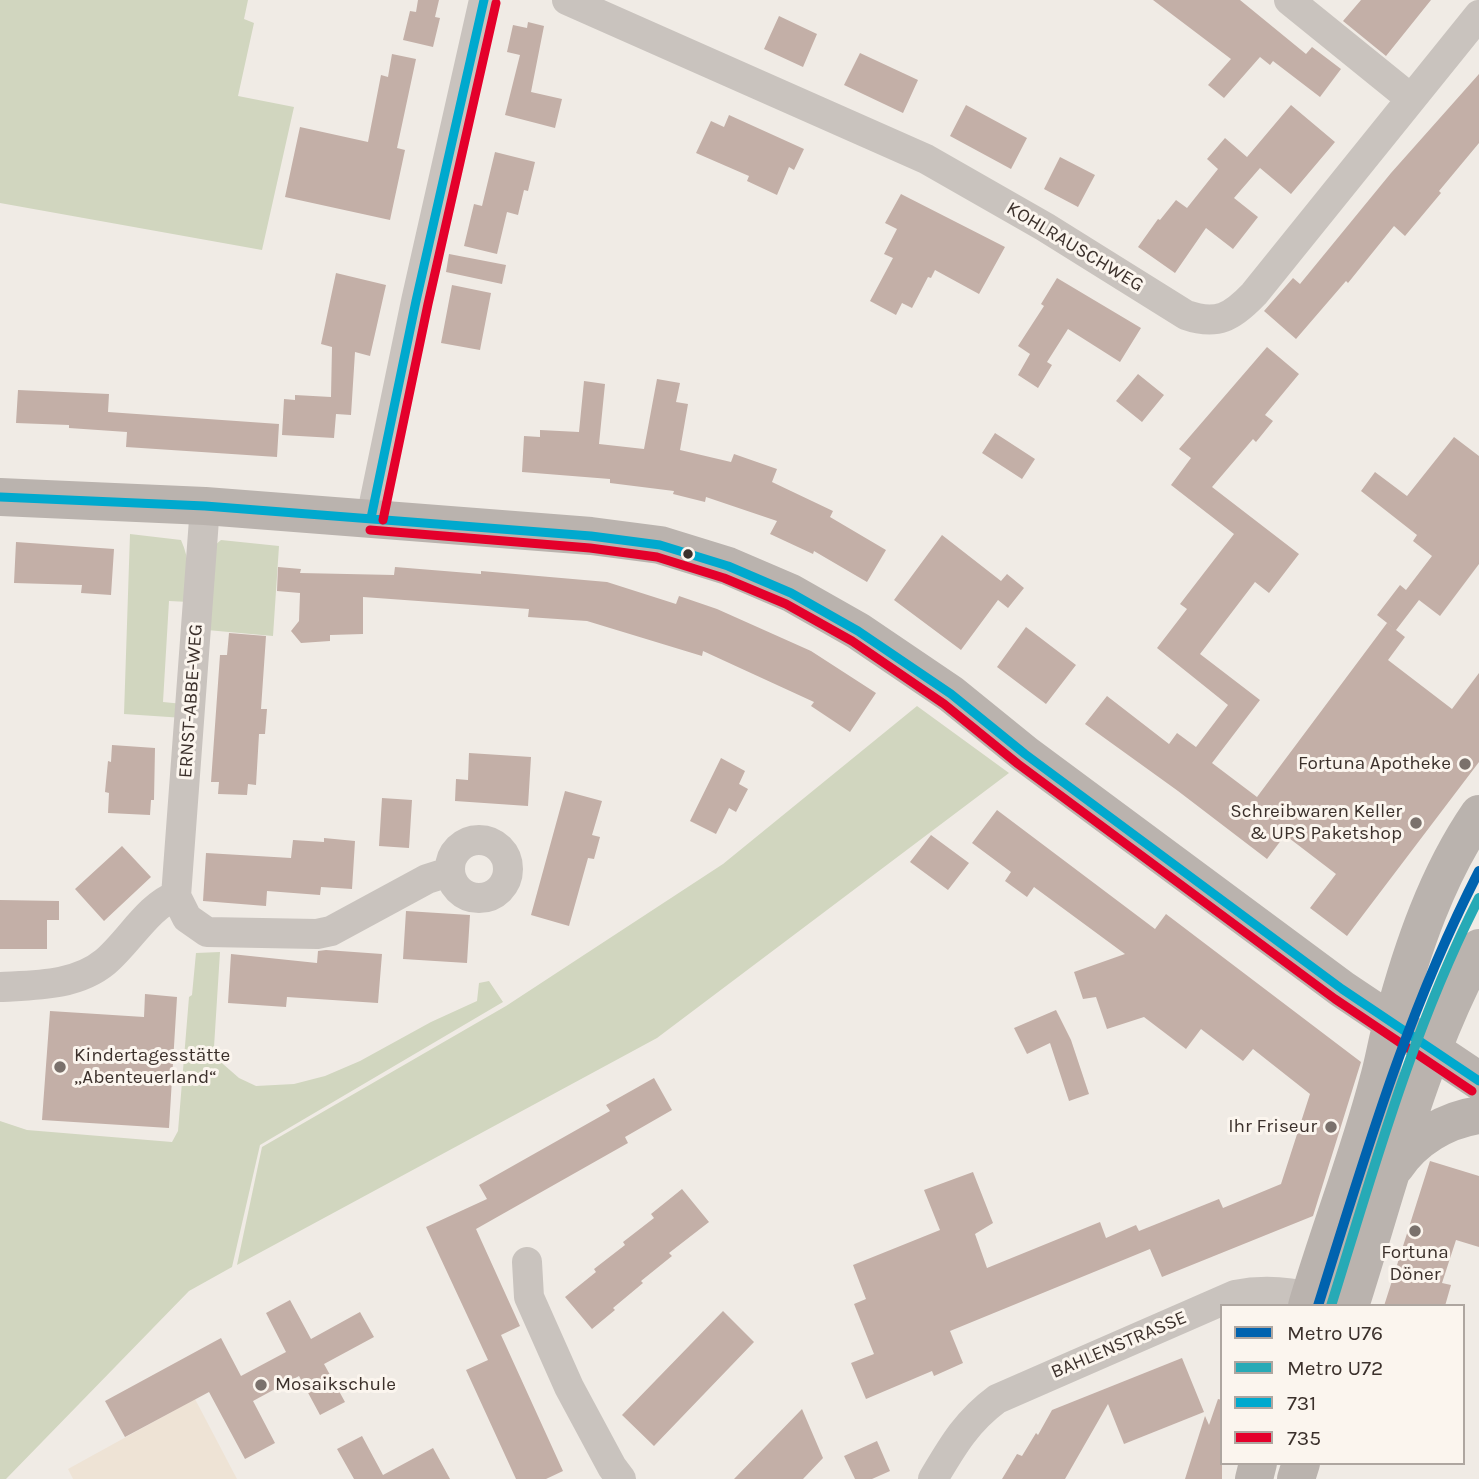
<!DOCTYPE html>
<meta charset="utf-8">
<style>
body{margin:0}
#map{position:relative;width:1479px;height:1479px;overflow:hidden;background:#f0ebe5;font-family:Karla,sans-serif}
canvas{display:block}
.legend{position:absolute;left:1220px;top:1304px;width:245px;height:161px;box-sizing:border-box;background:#fbf5ee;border:2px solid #aea6a0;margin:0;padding:9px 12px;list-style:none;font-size:21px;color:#3b302b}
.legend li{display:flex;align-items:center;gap:14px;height:35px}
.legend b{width:35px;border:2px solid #aea6a0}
</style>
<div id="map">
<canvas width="1479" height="1479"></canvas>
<ul class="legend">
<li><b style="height:9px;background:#0063af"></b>Metro U76</li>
<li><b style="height:9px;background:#27aab6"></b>Metro U72</li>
<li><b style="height:9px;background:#00a9ce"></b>731</li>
<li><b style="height:9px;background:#e4002b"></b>735</li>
</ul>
</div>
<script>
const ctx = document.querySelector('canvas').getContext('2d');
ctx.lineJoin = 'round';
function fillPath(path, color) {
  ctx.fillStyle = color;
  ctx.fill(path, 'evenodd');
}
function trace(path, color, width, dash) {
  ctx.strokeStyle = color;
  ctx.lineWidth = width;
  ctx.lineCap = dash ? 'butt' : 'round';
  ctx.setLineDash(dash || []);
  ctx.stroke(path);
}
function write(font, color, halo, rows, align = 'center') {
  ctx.font = font + ' Karla,sans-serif';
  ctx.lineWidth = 6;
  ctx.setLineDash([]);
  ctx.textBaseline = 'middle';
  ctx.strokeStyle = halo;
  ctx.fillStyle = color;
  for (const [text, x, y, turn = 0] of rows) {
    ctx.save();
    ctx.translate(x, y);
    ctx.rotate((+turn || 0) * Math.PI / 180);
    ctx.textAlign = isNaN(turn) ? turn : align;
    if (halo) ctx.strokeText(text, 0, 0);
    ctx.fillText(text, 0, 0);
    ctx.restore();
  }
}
fillPath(new Path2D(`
 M0 0H248L244 19 254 23 238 96 294 107 262 250 0 203Z
 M130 534 181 540C190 560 190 580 189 602L169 601 163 702 183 704 184 718 124 714Z
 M221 540 279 546 273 636 207 630 215 545Z
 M917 706 1009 773 657 1038 237 1265 262 1147 506 1006 723 864Z
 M220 952 214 1047 223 1064 239 1078 256 1086 294 1084 325 1076 360 1061 431 1022 477 1001 479 983 489 981 503 1002 260 1145 232 1267 189 1291 6 1479H0V1121L27 1130 172 1142 178 1131 189 997 192 995 196 953Z`), '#d1d6bf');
fillPath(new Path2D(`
 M195 1399 237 1479H73L68 1469Z`), '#eee3d5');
fillPath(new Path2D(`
 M418 0H439L435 17 440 18 433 47 403 40 410 11 416 12Z
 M1153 0H1240L1306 54 1312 47 1341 69 1320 97 1273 61 1270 65 1260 57 1224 98 1208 85 1231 59Z
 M1361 0H1431L1386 56 1343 21Z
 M779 16 817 34 803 67 764 49Z
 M528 22 544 26 531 92 562 99 555 128 505 115 520 55 507 52 513 25 527 28Z
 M860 53 918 80 903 113 844 85Z
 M392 54 416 59 397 148 405 150 390 220 285 197 300 127 368 142 381 75 388 77Z
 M1479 74V143L1439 191 1441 193 1405 236 1394 226 1348 283 1346 281 1296 339 1264 311 1293 278 1300 284 1391 173Z
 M966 105 1027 138 1011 169 950 136Z
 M1291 105 1335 142 1291 194 1260 168 1234 198 1258 217 1233 249 1206 228 1175 273 1138 247 1158 219 1160 220 1176 200 1187 208 1218 169 1207 159 1225 138 1247 157Z
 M729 115 804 149 794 170 789 167 777 195 747 181 749 176 696 153 711 121 724 127Z
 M495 152 535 162 528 191 524 190 518 215 507 212 497 254 464 246 474 204 482 206Z
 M1060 157 1095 175 1078 207 1044 189Z
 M901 194 1005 247 979 294 935 270 931 278 928 277 912 308 902 303 896 315 870 301 893 258 884 254 897 229 885 223Z
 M449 254 506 265 502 284 446 272Z
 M336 273 386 285 370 356 355 352 351 415 336 414 334 438 282 435 284 399 295 400V395L331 397 332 347 321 344Z
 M1057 278 1141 328 1120 362 1068 329 1047 362 1052 365 1038 388 1018 375 1030 354 1018 346 1044 306 1041 304Z
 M452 285 491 293 480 350 441 343Z
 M1267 347 1299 374 1265 415 1273 421 1256 442 1253 439 1212 487 1299 554 1269 593 1255 582 1200 654 1260 700 1212 763 1257 797 1387 623 1396 630 1377 615 1400 585 1406 590 1432 556 1413 541 1417 535 1361 491 1375 472 1407 496 1454 437 1479 456V564L1440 616 1419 600 1396 630 1405 637 1388 660 1452 709 1479 673V762L1347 936 1310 908 1336 874 1285 835 1267 859 1178 791 1085 724 1107 696 1169 744 1177 733 1196 747 1228 705 1157 648 1187 609 1180 604 1234 534 1171 485 1191 458 1179 449Z
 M1138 374 1164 395 1142 422 1116 401Z
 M657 379 680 383 676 402 688 404 680 450 731 462 734 454 777 469 772 482 833 511 830 517 886 550 867 582 814 551 813 554 770 534 777 521 706 497 705 502 673 494 674 491 610 483V479L522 472 524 436 540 437V430L579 432 584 381 605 384 599 444 644 449Z
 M18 390 109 394 108 412 279 424 277 457 126 447 127 432 69 428V425L16 423Z
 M995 433 1035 459 1022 479 982 453Z
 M942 535 1001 581 1007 574 1024 588 1008 608 998 600 961 650 894 600Z
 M16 542 114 549 111 595 81 593 82 585 14 583Z
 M278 567 301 569 300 573 394 575 395 567 481 574V571L607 582 676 604 679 596 717 609 811 651 876 693 850 732 811 706 814 702 703 651 702 656 587 621 528 617 529 609 363 597V634L330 635V641L301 643 291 631 299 621 300 593 277 591Z
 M1026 627 1076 665 1046 704 997 667Z
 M229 633 266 636 261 709H267L265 734H259L256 785 248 784 247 795 218 794 219 782H211L220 655H227Z
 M112 745 155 748 154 800H151L150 815 108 813 109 793 105 792 108 761 111 762Z
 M469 753 531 757 528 806 455 801 456 779 468 780Z
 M721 758 745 771 739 784 748 789 736 812 729 808 716 834 690 821Z
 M565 791 602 801 592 835 600 837 594 859 588 858 569 926 531 915Z
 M382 798 412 800 409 848 379 846Z
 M997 810 1155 929 1166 914 1361 1062 1313 1216 1162 1277 1150 1249 950 1331 963 1363 934 1376 932 1371 866 1399 851 1363 874 1354 854 1304 866 1299 853 1265 940 1230 924 1190 973 1172 993 1223 975 1234 987 1268 1100 1222 1106 1238 1136 1225 1139 1231 1219 1199 1223 1208 1281 1184 1310 1094 1253 1049 1243 1061 1201 1029 1186 1049 1144 1017 1107 1029 1096 997 1083 999 1074 972 1125 954 1034 887 1027 897 1005 881 1011 872 972 843Z
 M931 835 969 863 948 890 910 862Z
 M324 838 355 841 352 889 321 887 320 895 267 891 266 906 203 901 206 853 291 858 293 840 324 842Z
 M122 846 151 877 104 921 75 889Z
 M0 900 59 901V920H47V949H0Z
 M406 911 470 915 467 963 403 959Z
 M326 950 382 954 378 1003 287 997 286 1007 228 1003 231 954 317 963 318 951Z
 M145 994 177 997 169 1128 42 1120 50 1011 144 1017Z
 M1056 1010 1071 1040 1089 1094 1069 1101 1050 1043 1027 1054 1014 1028Z
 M654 1078 672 1110 625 1137 628 1143 476 1229 520 1326 501 1335 563 1471 546 1479H516L466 1370 488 1360 426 1227 487 1199 479 1185 610 1111 606 1105Z
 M1430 1161 1479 1176V1247L1456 1240 1442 1283 1451 1285 1445 1306H1384Z
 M682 1189 709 1222 669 1253 672 1256 641 1281 643 1283 613 1308 615 1310 592 1329 565 1297 596 1272 594 1269 625 1245 623 1242 654 1218 651 1214Z
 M290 1300 311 1339 360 1312 374 1337 324 1364 345 1402 320 1415 299 1376 253 1401 275 1443 245 1459 209 1392 125 1437 105 1401 221 1338 241 1376 286 1352 266 1313Z
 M723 1311 754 1342 654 1446 622 1415Z
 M1182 1358 1204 1412 1124 1444 1108 1404 1065 1479H1002L1017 1454 1022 1456 1036 1433 1038 1435 1052 1410Z
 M1218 1399 1222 1400V1479H1185L1205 1416 1209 1425Z
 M802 1409 823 1458 803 1479H734Z
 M362 1436 383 1475 433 1448 450 1479H354L337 1449Z
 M877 1441 890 1471 872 1479H855L844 1456Z`), '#c3afa7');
trace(new Path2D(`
 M567 0 926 159 1045 227 1186 315C1217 326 1232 317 1254 294L1479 15
 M1289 0 1410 98
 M371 518 416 301 484 0
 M450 869a29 29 0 1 1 58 0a29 29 0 1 1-58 0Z
 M176 896 205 506
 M0 987C35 985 76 986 105 962 128 943 149 905 176 896L187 918 207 932 317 934 331 931 427 879 449 872
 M527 1262 529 1297 569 1387 612 1467 621 1479
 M933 1479C952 1447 966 1422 997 1399L1235 1295C1275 1287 1305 1295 1344 1306`), '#c9c3be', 30);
trace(new Path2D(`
 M0 497 205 506 591 536 660 545 728 566 791 593 858 631 951 694 1025 754 1342 989 1479 1081
 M1395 1167C1414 1139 1445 1120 1479 1115
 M1307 1306C1329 1231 1358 1158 1378 1082 1384 1062 1387 1040 1393 1020 1412 949 1437 875 1479 814
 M1350 1306C1389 1185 1418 1060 1479 948
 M1254 1479 1258 1463
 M1296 1479 1301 1463`), '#bab3ae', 38);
trace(new Path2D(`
 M0 497 205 506 591 536 660 545 728 566 791 593 858 631 951 694 1025 754 1342 989 1479 1081
 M371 518 416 301 484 0`), '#00a9ce', 9);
trace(new Path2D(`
 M383 520 428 304 496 3
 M370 530 590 548 657 557 724 578 786 604 852 641 944 704 1018 764 1335 999 1472 1091`), '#e4002b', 9);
trace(new Path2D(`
 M1318 1306C1365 1156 1407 1011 1479 871`), '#0063af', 10);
trace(new Path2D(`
 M1331 1306C1374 1168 1413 1027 1479 898`), '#27aab6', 10);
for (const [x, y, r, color] of [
 [688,554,6,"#3b302b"],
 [1465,764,7,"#7a716c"],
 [1416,823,7,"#7a716c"],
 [60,1067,7,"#7a716c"],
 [1331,1127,7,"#7a716c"],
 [1415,1231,7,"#7a716c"],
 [261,1385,7,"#7a716c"]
]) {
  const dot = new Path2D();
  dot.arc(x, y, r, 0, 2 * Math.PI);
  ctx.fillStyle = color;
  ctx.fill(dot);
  trace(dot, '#fbf5ee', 2.5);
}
write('19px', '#3b302b', '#fbf5ee', [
 ["KOHLRAUSCHWEG",1075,247,31],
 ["ERNST-ABBE-WEG",191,701,-86],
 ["BAHLENSTRASSE",1119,1345,-23]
]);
write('19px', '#3b302b', '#fbf5ee', [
 ["Fortuna Apotheke",1451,764],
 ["Schreibwaren Keller",1402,812],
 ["& UPS Paketshop",1402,834],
 ["Kindertagesstätte",74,1056,"left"],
 ["„Abenteuerland“",74,1078,"left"],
 ["Ihr Friseur",1317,1127],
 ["Fortuna",1415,1253,"center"],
 ["Döner",1415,1275,"center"],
 ["Mosaikschule",275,1385,"left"]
], 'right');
</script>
